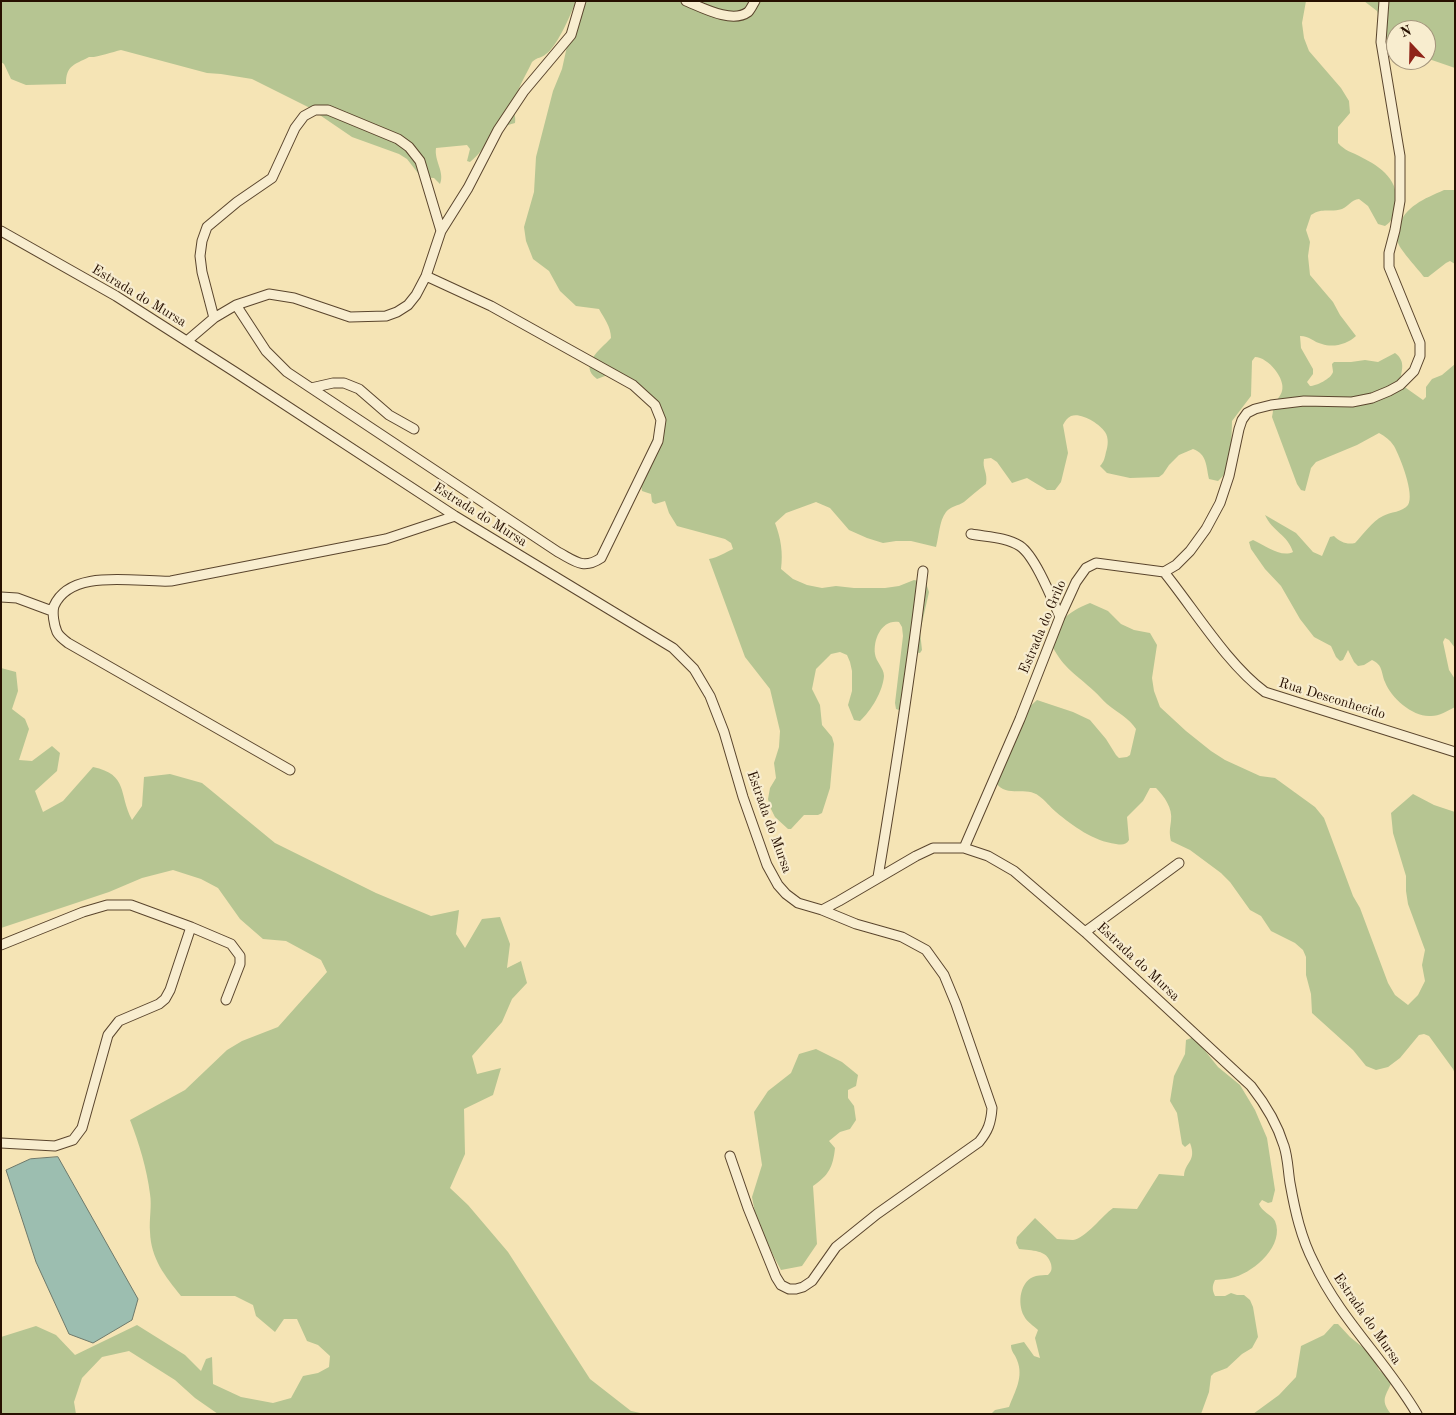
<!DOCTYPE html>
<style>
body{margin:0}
#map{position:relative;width:1456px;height:1415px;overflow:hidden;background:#f5e4b5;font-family:"Old Standard TT",serif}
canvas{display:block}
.frame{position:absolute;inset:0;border:2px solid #271000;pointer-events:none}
.north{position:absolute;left:1386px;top:20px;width:50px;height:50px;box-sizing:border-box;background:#f8edcf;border:1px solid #a4957c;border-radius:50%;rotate:339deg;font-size:14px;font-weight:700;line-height:20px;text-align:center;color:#271000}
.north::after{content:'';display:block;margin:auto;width:18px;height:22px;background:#8f2418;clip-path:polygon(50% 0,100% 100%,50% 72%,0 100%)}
</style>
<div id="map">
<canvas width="1456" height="1415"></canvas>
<div class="frame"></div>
<div class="north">N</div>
</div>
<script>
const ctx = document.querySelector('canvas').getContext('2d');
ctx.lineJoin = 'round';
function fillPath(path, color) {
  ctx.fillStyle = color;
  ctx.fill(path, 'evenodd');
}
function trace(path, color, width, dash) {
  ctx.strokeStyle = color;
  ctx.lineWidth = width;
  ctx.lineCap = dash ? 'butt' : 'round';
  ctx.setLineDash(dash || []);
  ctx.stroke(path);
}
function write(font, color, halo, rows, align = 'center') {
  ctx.font = font + ' "Old Standard TT",serif';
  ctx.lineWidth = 4.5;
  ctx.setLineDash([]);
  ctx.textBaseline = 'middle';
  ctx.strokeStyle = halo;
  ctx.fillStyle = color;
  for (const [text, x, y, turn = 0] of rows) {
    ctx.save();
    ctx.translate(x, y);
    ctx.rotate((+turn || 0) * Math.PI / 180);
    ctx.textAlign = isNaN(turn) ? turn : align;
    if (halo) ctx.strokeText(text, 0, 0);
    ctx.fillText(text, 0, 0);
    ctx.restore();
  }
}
fillPath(new Path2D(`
 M1 1H576C571 14 557 47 546 54 542 58 537 57 532 62 526 75 517 89 514 103 513 111 516 116 515 123 490 129 488 148 470 162L467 161 470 149 467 145 436 148C434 161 445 172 440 184L434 178 421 177 407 159 399 154 352 137 308 107 252 79 221 74 207 73 121 50C112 52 96 58 89 57 74 65 66 65 66 84L26 85 11 79 4 64 1 62Z
 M577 1H1306L1302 23 1304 38 1309 51 1341 88 1349 101 1350 113 1338 127V143C1345 151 1352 152 1361 157 1381 167 1401 181 1395 206 1394 214 1393 221 1385 226L1378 224 1368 206 1359 199C1351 200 1349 206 1342 209 1330 213 1323 207 1311 215L1306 230 1310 242 1308 256 1310 275 1333 302 1340 315 1356 336C1348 344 1333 348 1322 344 1313 342 1310 336 1300 336L1301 348 1313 369V374L1307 382 1310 386C1316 386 1331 379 1333 372 1333 370 1332 366 1332 364L1334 362H1351L1365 360 1378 362 1395 353C1406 361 1402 371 1399 383L1423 400 1426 397V387L1432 379 1442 375 1455 364V648L1449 640 1445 638 1443 642 1449 670 1455 679V707C1447 711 1438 717 1429 716 1412 716 1391 698 1385 682 1381 672 1383 665 1372 660L1364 665 1358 666 1354 662 1348 650 1343 660 1340 661 1336 657 1331 646 1314 637 1300 619 1281 586 1265 569 1251 549 1249 542 1253 540C1264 545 1281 558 1293 552 1288 535 1272 531 1265 515L1296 533 1313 552 1322 556 1330 537 1334 536C1340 542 1347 545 1355 543 1363 535 1372 521 1383 516 1390 512 1403 512 1408 505 1415 494 1400 457 1394 446 1390 440 1385 436 1379 433L1357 445 1316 462 1311 468 1305 491 1301 490 1297 484 1272 417C1273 413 1273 408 1274 405 1276 400 1281 396 1282 391 1286 379 1268 357 1255 357L1252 361 1251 396 1232 421 1231 457 1224 475 1218 481 1209 479C1206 466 1207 454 1193 449L1179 455 1169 465 1163 474 1159 477 1130 478 1107 473 1100 466C1104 462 1105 457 1106 452 1108 446 1109 438 1105 432 1100 424 1081 412 1071 416 1067 418 1065 421 1063 425L1068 453 1061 482 1055 490H1047L1027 478 1012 483 997 462 991 458 984 459C982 469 988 472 986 484 978 490 971 496 964 502 958 506 951 506 946 512 939 521 939 537 936 547L911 541H896L883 543 867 538 849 530 830 508 816 502 786 513 775 523C781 539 783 552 781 569L793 579 807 585 822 588 836 586 854 588H885L899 586 914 580 926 583 929 592 920 632 922 650 920 653 913 652 905 698 899 710 896 709 895 703 903 636 902 627 899 622C882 619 873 639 875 654 876 662 884 668 884 676 883 691 871 711 860 721L854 720 848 705 852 691V671L850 662 847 655 840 652 831 654 816 669 812 689 820 705 822 725 832 737 834 744 830 788 822 813 818 815H804L791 829H788L775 817 770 807 768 799 770 788 776 778 774 763 779 747 780 731 770 689 745 657 709 559C719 557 724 553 733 549L731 543 725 539 677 526 669 513 665 501 655 504 652 502 651 494 642 491C638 468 651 445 659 423L647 392 610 376H605L597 379C578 365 600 350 611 338 611 327 604 318 599 309L576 306 560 291 549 271 533 259 526 241 524 227 534 192 536 157 553 91 562 69Z
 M1364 1H1455V68L1426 58V30H1396V54L1394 57 1377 11Z
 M1444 190H1455V264L1450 261 1446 263 1428 277H1424C1418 269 1401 251 1398 243 1396 238 1396 233 1398 228 1405 206 1424 199 1444 190Z
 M1090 603 1108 611 1121 624 1134 630 1150 633 1157 645 1152 678 1154 691 1160 707 1186 731 1211 751 1225 760 1260 776 1275 778 1315 807 1324 818 1353 896 1360 908 1388 983 1395 995 1408 1005 1418 995 1425 981 1422 965 1425 950 1408 904 1406 891V876L1393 833 1391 813 1413 794 1434 805 1455 812V1074L1453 1069 1429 1036 1424 1034 1419 1035 1400 1058 1388 1067 1376 1070 1366 1066 1353 1050 1312 1013 1311 994 1306 975V957L1303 950 1295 943 1271 931 1261 916 1250 910 1230 882 1221 873 1190 850 1171 841C1169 832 1170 829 1171 821 1173 808 1164 796 1156 788H1150L1143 801 1127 817 1129 840C1126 845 1122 845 1116 844 1093 841 1073 826 1056 812 1050 807 1045 800 1039 796 1027 786 1007 798 996 783L1027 709 1037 700 1073 712 1090 720 1106 739 1116 755 1119 758 1127 757 1130 755 1136 729C1129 718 1118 713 1107 704 1102 700 1099 695 1094 691 1075 673 1065 670 1052 646 1056 622 1067 612 1090 603Z
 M1 668 16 672 18 691 12 709 25 719 29 729 19 760 32 761 52 746 60 753 57 771 35 791 43 812 63 801 93 767C129 775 118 793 132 820L142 806 144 777 170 774 202 783 275 843 376 893 431 916 459 910 456 934 465 948 482 919 500 917 510 944 507 968 521 961 527 983 512 999 502 1022 472 1056 477 1074 501 1068 493 1095 464 1109 465 1154 450 1188 468 1205 508 1252 590 1379 631 1411 645 1414H218L195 1398 175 1380 129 1351 102 1357 82 1378 74 1402 76 1414H1V1337L36 1326 56 1335 75 1355 137 1325 185 1355 201 1371 206 1359 212 1357 213 1384 241 1397 273 1403 291 1398 303 1376 318 1373 329 1367 330 1356 318 1345 307 1341 297 1319H284L275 1332 256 1316 253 1305 235 1296H181C165 1276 151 1259 150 1232 149 1219 152 1206 150 1194 147 1169 139 1143 130 1120L185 1090 227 1050 242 1041 278 1027 327 972 321 960 286 941 263 939 240 919 218 888 201 879 173 870 142 878 109 892 1 928Z
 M1194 1037 1218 1067 1240 1085 1255 1110 1267 1138 1275 1190 1272 1202 1268 1203 1262 1200 1259 1204C1262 1212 1271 1214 1275 1221 1285 1245 1255 1271 1235 1277 1229 1279 1222 1279 1215 1280 1212 1286 1212 1290 1215 1296H1225L1231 1293 1237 1295H1244L1250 1300 1253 1307 1258 1337 1252 1348 1242 1354 1227 1368 1214 1373 1211 1376 1209 1392 1201 1414H991L995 1410 1009 1407C1015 1391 1024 1377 1017 1360 1015 1354 1011 1352 1011 1345L1024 1342 1034 1356 1040 1358 1035 1338 1038 1330C1034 1326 1027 1322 1024 1316 1017 1303 1020 1280 1036 1276 1040 1275 1045 1275 1048 1275 1052 1271 1052 1269 1051 1264 1047 1249 1032 1251 1019 1249L1016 1243 1017 1237 1035 1218 1057 1239C1062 1239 1068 1240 1073 1240 1086 1238 1102 1216 1113 1208L1137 1209 1159 1174 1184 1176C1185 1161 1197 1162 1190 1143L1185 1147 1182 1144 1177 1113 1170 1101 1174 1076 1185 1054 1186 1040Z
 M816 1049 842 1062 858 1075 856 1086 848 1090V1098L854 1106 856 1120 850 1129 840 1132 829 1141 835 1148C833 1167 829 1175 813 1186L817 1244 802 1266 781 1270 774 1257 756 1218 752 1197 762 1165 754 1112 768 1091 791 1073 799 1054Z
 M1334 1324H1338L1350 1337 1371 1354 1379 1370 1392 1381C1387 1395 1379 1399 1391 1414H1253L1279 1395 1296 1377 1301 1346 1324 1335Z`), '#b6c592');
const water = new Path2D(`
 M58 1157 138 1299 132 1320 93 1343 69 1334 36 1262 6 1170 30 1159Z`);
fillPath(water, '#9cbeb0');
trace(water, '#6d786a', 1);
const minor = new Path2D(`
 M686 1C701 7 732 24 748 12 751 9 753 4 755 1
 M1 231 116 296 235 372 455 516 673 648 694 669 710 696 724 732 743 797 767 865 778 885 786 894 798 903 822 910 839 901 916 856 933 848H964L988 856 1014 871 1085 932 1251 1086C1266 1105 1277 1123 1284 1146 1288 1158 1288 1171 1290 1183 1295 1211 1301 1238 1314 1263 1340 1319 1386 1361 1417 1414
 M236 305 266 351 287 372 311 388 333 383H344L359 389 389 415 414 429
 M214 318 202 272 200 256 202 241 207 227 237 202 272 178 295 128 304 116 315 110H328L398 139 409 147 420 161 441 231
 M187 341 214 318 236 305 269 294 294 298 350 317 386 316 397 312 408 305 416 295 426 276 441 231 468 188 498 130 524 91 571 35 581 1
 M311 388 558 552C575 561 583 570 601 558L658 441 661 420 655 405 633 385 491 306 426 276
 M971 534C987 537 1006 537 1020 546 1035 556 1052 599 1060 617
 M1164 572C1194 609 1227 664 1265 692L1455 752
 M1 597 17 598 52 611
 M290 770 68 643C64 640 59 636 57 632 54 625 52 613 54 606 71 567 137 583 171 581L386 539 455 516
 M964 848 1020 719 1060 617 1076 582 1086 568 1096 563 1164 572 1176 565 1190 551 1206 529 1220 503 1229 476 1239 429 1242 420 1247 413 1255 409 1271 405 1304 401 1352 402 1372 398 1389 391 1400 385 1414 371 1420 356V343L1389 267V253L1395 230 1400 201V156L1381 42 1384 1
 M878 877C895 775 911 673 923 571
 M1085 932 1179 863
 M1 945 83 912 107 905H131L191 927
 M1 1143 55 1146 73 1140 82 1128 108 1035 119 1021 159 1004 165 999 170 990 191 927 231 944 240 956V964L226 1000
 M730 1156 748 1208 776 1277 781 1285 789 1289H796L803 1287 812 1281 836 1247 877 1214 979 1142C988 1131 991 1123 992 1108L956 1004 944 975 926 950 902 937 856 924 822 910`);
trace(minor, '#5a452d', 11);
trace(minor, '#f8edcf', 9);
write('14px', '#271000', '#f8edcf', [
 ["Estrada do Mursa",139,296,31],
 ["Estrada do Mursa",480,515,32],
 ["Estrada do Grilo",1043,627,-67],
 ["Rua Desconhecido",1332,699,17],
 ["Estrada do Mursa",769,822,70],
 ["Estrada do Mursa",1138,962,43],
 ["Estrada do Mursa",1367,1319,55]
]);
</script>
